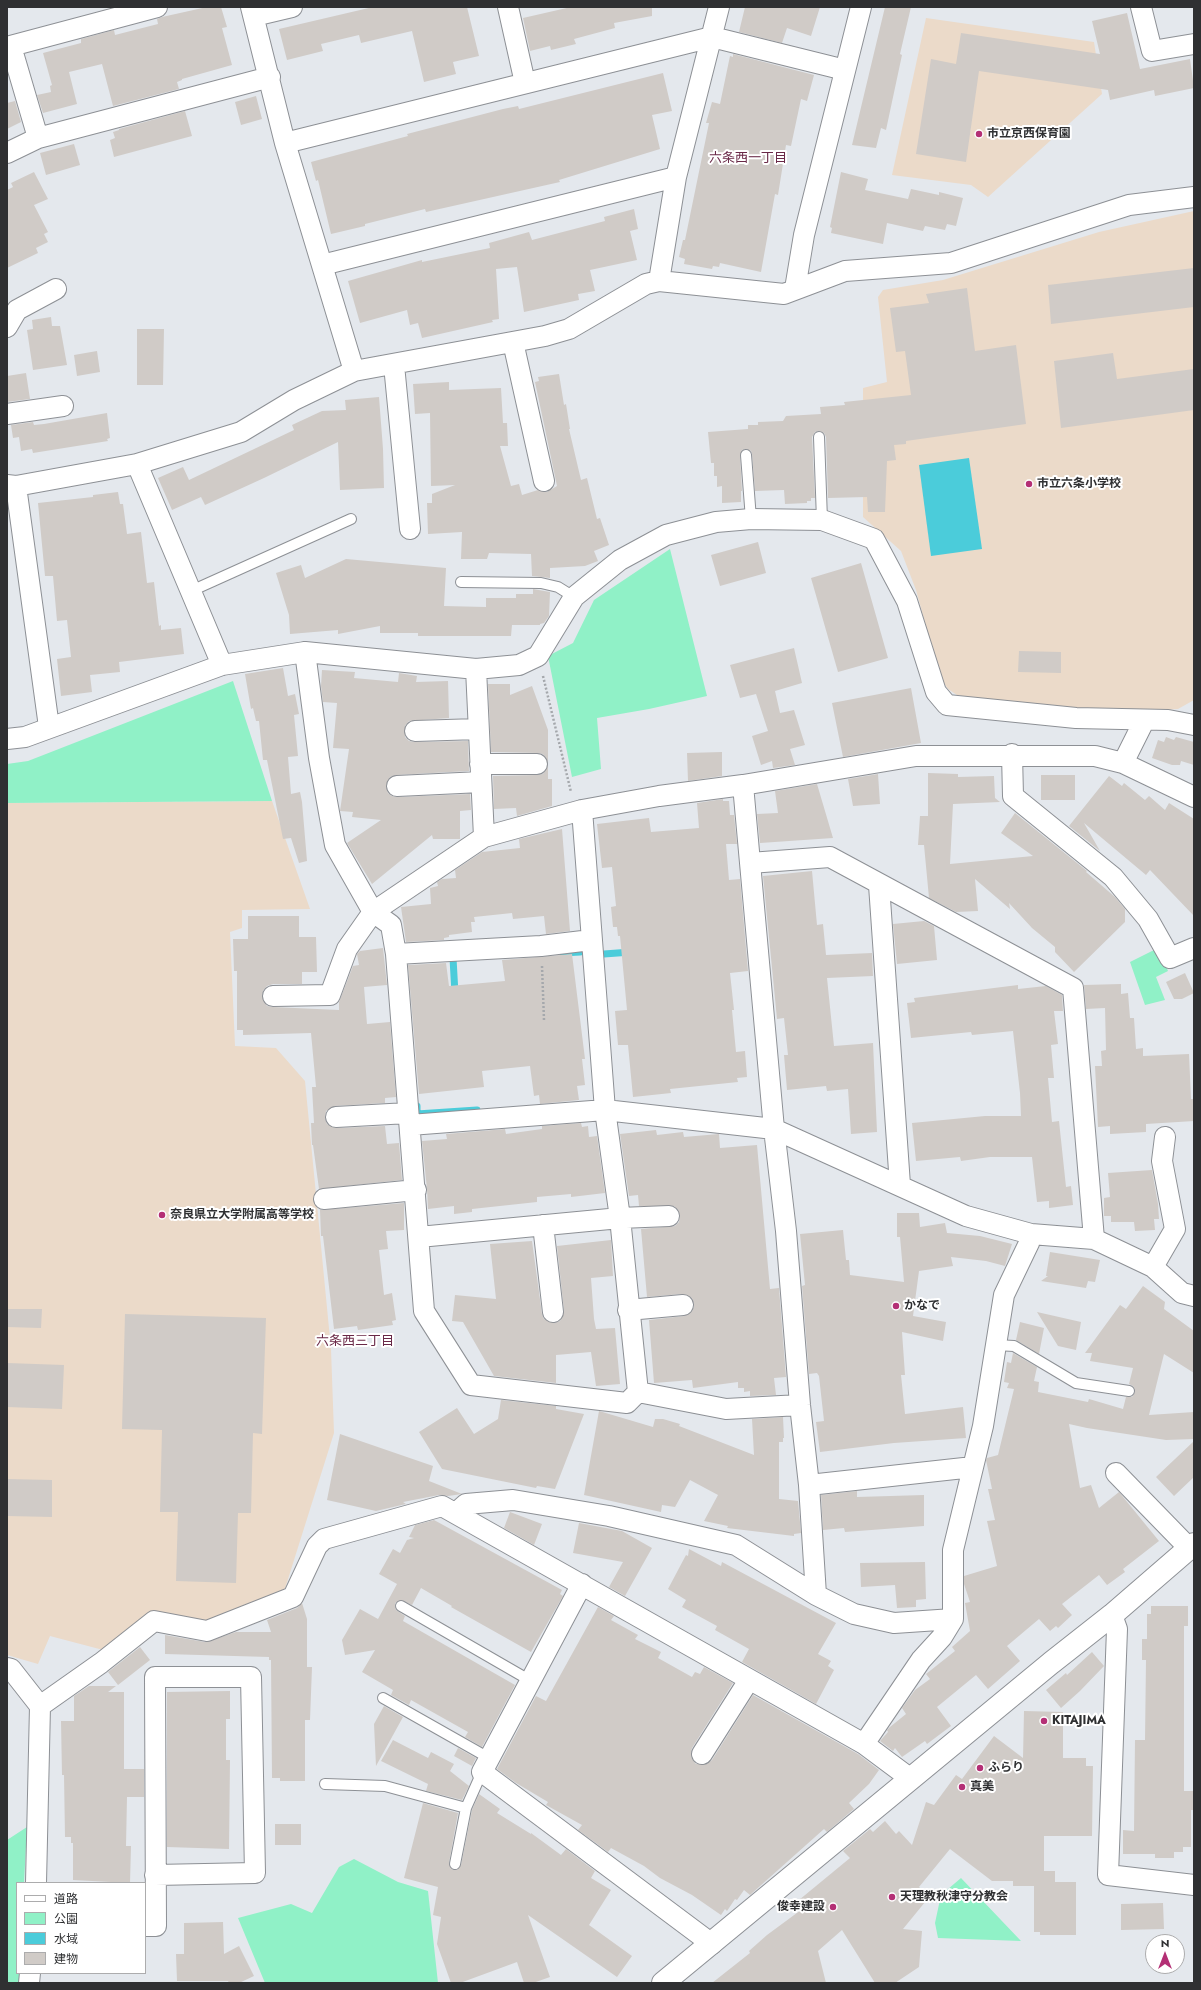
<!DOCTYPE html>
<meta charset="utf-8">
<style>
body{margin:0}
#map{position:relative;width:1201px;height:1990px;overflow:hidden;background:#e4e8ed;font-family:Jost,"Noto Sans JP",sans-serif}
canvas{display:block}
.frame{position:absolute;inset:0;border:8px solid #2f3032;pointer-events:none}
.legend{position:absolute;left:16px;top:1882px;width:130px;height:92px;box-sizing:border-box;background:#fff;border:1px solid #acacad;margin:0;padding:5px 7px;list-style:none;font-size:12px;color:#2f3032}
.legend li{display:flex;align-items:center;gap:8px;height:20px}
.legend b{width:20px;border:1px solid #acacad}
.north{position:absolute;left:1145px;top:1934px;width:40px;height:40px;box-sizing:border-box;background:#fff;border:1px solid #acacad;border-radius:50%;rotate:0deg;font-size:11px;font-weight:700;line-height:16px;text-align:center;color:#2f3032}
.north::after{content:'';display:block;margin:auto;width:14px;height:18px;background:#b42f75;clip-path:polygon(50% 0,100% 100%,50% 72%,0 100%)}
</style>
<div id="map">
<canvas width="1201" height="1990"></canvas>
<div class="frame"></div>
<ul class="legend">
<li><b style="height:5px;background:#fff"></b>道路</li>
<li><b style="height:11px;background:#90f1c7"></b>公園</li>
<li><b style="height:11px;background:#4bccda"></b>水域</li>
<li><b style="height:11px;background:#d0cbc7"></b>建物</li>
</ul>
<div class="north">N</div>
</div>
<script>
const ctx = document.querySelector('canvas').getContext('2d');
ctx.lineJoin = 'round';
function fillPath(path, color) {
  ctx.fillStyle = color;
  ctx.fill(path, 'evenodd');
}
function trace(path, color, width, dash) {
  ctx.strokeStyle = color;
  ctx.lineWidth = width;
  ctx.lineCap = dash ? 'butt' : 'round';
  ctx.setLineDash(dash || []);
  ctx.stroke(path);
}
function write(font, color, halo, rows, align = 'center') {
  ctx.font = font + ' Jost,"Noto Sans JP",sans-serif';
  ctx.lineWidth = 4;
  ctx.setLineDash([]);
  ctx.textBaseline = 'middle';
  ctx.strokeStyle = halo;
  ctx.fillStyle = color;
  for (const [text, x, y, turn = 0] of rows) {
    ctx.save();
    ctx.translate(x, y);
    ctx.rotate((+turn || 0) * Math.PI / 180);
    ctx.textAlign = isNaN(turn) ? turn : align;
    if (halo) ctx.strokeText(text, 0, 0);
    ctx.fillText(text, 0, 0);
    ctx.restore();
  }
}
fillPath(new Path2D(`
 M926 18 1094 42 1102 94 988 197 971 185 892 175Z
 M1194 211V700L1178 709 1148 711 1063 708 970 698 957 695 948 689 940 678 916 590 901 551 863 517V388L887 382 878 297 883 290 943 280 1099 232Z
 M272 801 310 909 242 910V928L230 932 235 1046 276 1048 305 1081 331 1349 334 1433 283 1595 205 1625 160 1619 107 1651 50 1636 38 1664 7 1655V803Z`), '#ebdac9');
fillPath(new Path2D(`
 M670 549 707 696 649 709 597 718 601 769 572 777 548 656 573 643 594 600Z
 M233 681 272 801 7 803V764L28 761Z
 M1158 948 1168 971 1156 977 1165 1000 1145 1005 1130 962Z
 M27 1827 24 1883H17V1973H20L19 1983H7V1840Z
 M354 1859 398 1882 428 1891 438 1983H265L238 1918 291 1904 312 1913 339 1867Z
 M961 1878 1021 1941 938 1938 935 1923 941 1895Z`), '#90f1c7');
fillPath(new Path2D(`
 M969 458 982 549 931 556 919 465Z`), '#4bccda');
trace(new Path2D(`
 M563 953 580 952
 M604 954 631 952
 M453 958 455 994
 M417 1106V1114L477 1110`), '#4bccda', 7);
fillPath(new Path2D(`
 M207 7H221L227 27 222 28 232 65 182 79V80L177 82 179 89 113 106 102 64 69 72 77 104 43 113 37 95 51 92 50 86 52 85 43 53 81 43V39L114 30 115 35 158 24 157 19 162 17Z
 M373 7H467L479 56 453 62 456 74 424 82 412 31 361 43 359 35 321 44 323 51 287 60 279 29Z
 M571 7H652V16L614 23 615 28 574 39 576 44 551 50 550 46 530 51 523 18Z
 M745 7H820L811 36 787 28 782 43 739 32Z
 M885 7H911L900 54 902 55 886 130 881 128 876 148 852 145Z
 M1127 13 1140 69 1190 59 1194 88 1155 96 1154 90 1110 100 1108 90 979 71 966 162 916 154 931 59 956 64 961 33 1100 54 1092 21Z
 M733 54 814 75 807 101 801 99 791 146 786 145 778 195 775 194 761 272 720 263 719 267 713 266 712 269 684 264 685 259 679 257 683 240H685L709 123H706L712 102 720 104 730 56 733 57Z
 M663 73 672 111 652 115 660 149 559 180 560 182 426 212 425 209 365 224V226L331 234 318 180 316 181 311 162 408 136 407 134 503 109 518 106 519 109Z
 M256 96 262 119 241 125 235 102Z
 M15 101 21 122 7 129V103Z
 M185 111 192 136 114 157 110 140 115 138 113 132 119 130V129Z
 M74 144 80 165 46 175 40 153Z
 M34 172 48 199 34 205 48 232 44 234 48 242 36 248 38 253 7 268V190L13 187 11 183Z
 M841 172 868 179 865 190 908 199 911 189 939 195V192L963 198 956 226 947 224 945 230 925 226 923 231 887 223 883 244 831 233 832 228 830 227Z
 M634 209 638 229 630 231 637 260 590 270 595 291 578 294 579 300 524 312 517 267 496 269 499 319 492 320 493 322 422 338 418 323 410 325 407 310 360 323 348 281 422 260V262L490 248 489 243 529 232 532 240 605 221 604 217Z
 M1194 268V307L1051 324 1048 285Z
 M967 288 975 351 1016 345 1026 424 906 441V444L894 445 896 460 887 461 885 512H868L867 497 828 498 826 437 824 433 819 431 815 432 812 437 815 498H811V501H807V503L785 504 784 490 755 491 752 454 751 451 746 449 742 450 740 455 742 491H741V502L722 503V486L717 487V476H714V463H711L708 432 748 429V425H758V422L783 421 786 416 821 414 820 407 845 405 844 402 911 395 905 351 896 352 890 308 929 303 926 294Z
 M51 317 52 326H60L67 365 33 370 27 330 33 329 32 320Z
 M137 329H164L163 385H137Z
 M97 351 100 372 77 376 74 355Z
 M1113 353 1117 379 1194 369V410L1061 428 1054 361Z
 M26 373 30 399 7 402V376Z
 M559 374 564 405 566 404 570 429H569L581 480 587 478 597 519 600 518 609 545 594 551 598 561 585 566 550 568V578L532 576 531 554 489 553 487 559H461L462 532 428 534 427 503H432V494L455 485 431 486 430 413 415 414 413 384 449 382V390L501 388 503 423H507L508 446H500L511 486 519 484 522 495 538 490 547 492 557 486 535 382 539 381 538 377Z
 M379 397 383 449 384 488 340 490 338 442 264 478 205 505 201 497 172 510 158 478 183 467 189 480 294 430 292 425 322 411 346 410 345 400Z
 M107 413 110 438 107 439 108 441 33 453 32 449 21 451 19 437 13 438 11 425 33 422 34 425 44 424Z
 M118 492 120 504H123L127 534 141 532 147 583 154 582 159 626 161 625V630L181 628 184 654 119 662 120 672 90 675 92 692 61 696 57 659 71 657 67 620 57 621 53 576H45L38 503 93 497V495Z
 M758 542 766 573 720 586 711 555Z
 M346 559 446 568 444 606 486 607V598H516V594H533V589L550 592 549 616 544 623 540 624V625H512L511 636H418V633H380V626L338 634V630L290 634 289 615 276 573 301 565 305 578Z
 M861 563 888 658 838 672 811 578Z
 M794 648 802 683 775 691 780 713 794 710 805 745 790 749 795 765 773 768 772 761 761 765 752 736 768 731 756 694 740 698 730 665Z
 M1019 651 1061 652V673L1018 672Z
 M283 668 288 696 295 694 299 714 294 715 298 756 288 757 291 794 300 792 302 802 307 861 299 863 291 838 283 839 267 760H263L259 721H256L253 708 251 709 245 674Z
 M322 670 355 672 354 678 398 682 399 673 417 676 416 682 448 681 449 718 409 721 405 726V737L409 741 415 742 468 741 469 771 396 775 390 777 386 786 388 793 392 796 398 797 470 794 471 810 460 811V839H433L432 835 372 884 347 843 381 820 352 817 353 812 340 811 349 749 333 748 337 703 323 702 321 686Z
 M488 684H510V695L532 686 548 730V762L543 754 537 753 491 752Z
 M911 688 921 743 843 757 832 703Z
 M1166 737 1174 740 1176 737 1194 742V765L1181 761 1180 765H1172L1152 758 1158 740 1164 742Z
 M722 752V776L688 781 687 753Z
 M548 766V779H552V806L517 816 516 808 494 809 493 776 537 775 543 774Z
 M928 773 958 774V777L994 776 995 798 1000 802 953 804 950 864 1033 856 1001 833 1015 813 1087 871 1086 872 1115 897 1125 909V922L1074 972 1055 952V947L1032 928 1009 903 1010 909 975 879 978 911 956 912 929 898 924 845H918L920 816H928Z
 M878 774 880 804 853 806 848 779Z
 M1041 775H1075V800H1041Z
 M1109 776 1122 786 1124 783 1145 800 1149 796 1165 810 1169 803 1194 819V916L1150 870 1146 875 1084 823 1100 851 1069 826Z
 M817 784 833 838 760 843 757 814 778 813 775 791Z
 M723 799V801H729L730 815H734L737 844H726L729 880 740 879 748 971 730 973 734 1010H732L736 1052 745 1051 747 1077 737 1078 738 1082 670 1089 671 1093 633 1097 628 1045H618L615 1011 627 1010 620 936H618L617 927H613L611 907 616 906 612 867 602 868 597 824 649 818 651 832 699 828 697 803Z
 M562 829 570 931 546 934 544 916 513 919 512 913 474 917 475 922H471L472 932 449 935V937L444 938V940L406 942 401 907 431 904 430 888 438 886 437 882 442 879 456 878 455 870 482 852 520 848 519 839Z
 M812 871 817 925 823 924 826 955 872 953 873 976 827 978 834 1046 873 1043 877 1132 851 1134 848 1089 827 1091 826 1086 787 1090 784 1055H788L784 1018 777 1019 763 876Z
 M248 916H299V937H316L317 972H302V984H273L267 986 263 991 262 997 267 1006 273 1007 339 1010V1002L353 966 359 965 357 954 360 951 383 948 387 985 364 987 367 1024 390 1022 396 1097 385 1098V1103L335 1106 326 1111 325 1118 327 1124 336 1128 385 1126 387 1144 399 1143 402 1180 319 1189 313 1145H312L311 1123H314L312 1087H316L311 1033 243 1035V1030H237V971H234L233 939H248Z
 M924 921 934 926 937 960 897 964 893 924Z
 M572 954 585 1059H582L585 1085 577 1086 579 1100 540 1104 539 1095 534 1096 530 1066 482 1071 484 1087 419 1094 408 965 446 963 449 986 505 981 502 960Z
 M1185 973 1194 993 1182 999H1174L1166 982Z
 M1121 984V994L1128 993 1130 1018H1134L1136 1049 1143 1048V1056L1189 1054 1191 1099H1194V1121L1146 1124V1132L1110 1134V1126L1098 1127 1095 1066H1102L1101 1051 1106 1050 1105 1008 1086 1009 1084 985Z
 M1018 985V989L1046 986 1062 995 1063 1011H1054L1058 1044 1051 1045 1054 1078H1048L1052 1122 1059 1121 1066 1187 1071 1186 1073 1205 1049 1208V1201L1037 1202 1032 1157H990L961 1161 960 1157 916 1161 912 1123 985 1116H1021L1020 1093 1013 1031 972 1035 971 1032 911 1038 907 1003 915 1002 914 998Z
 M581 1123 582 1127 588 1126 589 1137 597 1136 605 1193 571 1197V1194L537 1197V1202L472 1209V1212L454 1214V1206L428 1209 427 1189 422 1141 447 1139 446 1134 505 1129 506 1134 542 1129V1126Z
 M656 1130 657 1135 683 1132 684 1137 719 1134 720 1148 757 1145 770 1289 779 1288 786 1377 774 1378 776 1395 750 1396V1391L744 1392V1388H738V1382L693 1388 692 1380 654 1383 649 1320 684 1316 693 1310 694 1304 692 1298 682 1294 647 1297 641 1229 675 1226 679 1222 680 1215 678 1210 674 1206H639L638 1195 629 1196 620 1134Z
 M1152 1170 1158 1204 1159 1219H1154L1155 1230 1135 1231 1134 1222H1111V1216H1104V1198L1110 1197 1108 1173Z
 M404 1203V1230L386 1231 388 1249 379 1250 384 1295 392 1293 396 1320 392 1321 393 1325 358 1330 357 1326 334 1329 323 1236H321L320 1210Z
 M897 1213H919L920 1227 945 1223 947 1233 980 1236 1012 1244 1005 1266 986 1261 951 1257 953 1266 919 1271 913 1316 946 1322 943 1341 902 1332 905 1375H901L905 1414 963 1407 966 1438 894 1443 820 1452 816 1422 824 1421 819 1376 817 1373 809 1374 802 1286 805 1285 800 1234 843 1230 846 1260H849L850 1275 904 1282 900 1237H897Z
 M611 1240 613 1276 591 1278 594 1319 596 1329 615 1328 620 1384 596 1386 591 1352 556 1355V1383L494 1376 463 1322 452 1321 455 1295 496 1299 490 1244 532 1241 542 1314 544 1319 554 1323 560 1321 564 1311 557 1246Z
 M1050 1252 1100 1260 1095 1282 1088 1281 1086 1288 1041 1281 1048 1276H1046Z
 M1143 1286 1165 1302 1164 1309 1194 1331V1373L1164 1354 1149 1415 1194 1412V1439L1166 1440 1087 1428 1069 1424 1080 1488 1091 1485 1099 1508 1119 1492 1159 1541 1123 1569 1125 1572 1107 1585 1099 1575 1062 1604 1072 1615 1058 1628 1056 1626 1050 1631 1039 1619 1007 1646 1020 1661 988 1689 976 1675 937 1707 951 1726 927 1744 925 1741 902 1757 895 1748 893 1751 880 1741 888 1732 887 1730 890 1727 906 1714 902 1708 915 1690 930 1679 926 1674 955 1651 952 1647 970 1631 965 1603 970 1602 964 1584V1576L997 1566 987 1521 995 1520 988 1489H992L986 1460 987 1458 998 1455 1014 1389 1007 1388 1009 1383 1004 1382 1007 1362 1011 1363 1013 1353 1037 1367 1034 1381 1039 1382 1038 1392 1088 1402 1089 1399 1123 1409 1126 1397H1132L1135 1392 1133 1386 1129 1384 1133 1368 1090 1361 1092 1353H1085L1120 1305 1126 1309Z
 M7 1309H42L41 1328 7 1327Z
 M1037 1312 1081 1322 1076 1350 1058 1346Z
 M125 1314 266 1318 262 1434 253 1433 251 1513H238L236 1583 176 1581 178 1512H160L162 1430 122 1429Z
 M1020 1322 1044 1328 1039 1354 1016 1340Z
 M7 1363 64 1365 62 1409 7 1407Z
 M501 1400 556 1406V1409L584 1414 555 1489 537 1486 536 1488 442 1469 419 1432 457 1408 474 1434 498 1419Z
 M599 1411 653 1427 655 1419H663L680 1424 679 1426 754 1455 752 1419 783 1417 784 1438H783V1442H779V1499L798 1501 801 1533 794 1534V1536L727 1528 728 1526 704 1521 718 1495 690 1480 675 1507 662 1505 661 1512 584 1495Z
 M340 1434 433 1466 429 1481 462 1494 448 1496 439 1495 403 1502 406 1504 376 1511 327 1500Z
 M1194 1441V1477L1174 1496 1156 1477Z
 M7 1479 52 1480V1517L7 1516Z
 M857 1491V1497L924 1495V1526L845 1532 844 1528 823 1530 821 1495Z
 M510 1512 542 1524 534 1545 504 1528Z
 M434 1520 562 1590 560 1594 563 1596 531 1652 451 1607 452 1606 421 1588 412 1605 401 1600 395 1603 396 1610 405 1616 403 1621 515 1685 482 1747 465 1737 468 1732 411 1700 409 1705 391 1695 393 1690 362 1672 375 1650 345 1655 342 1640 360 1609 378 1619 397 1584 379 1574 393 1549 400 1553 407 1540 414 1538 409 1537 415 1525Z
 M579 1523 622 1531 652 1548 625 1596 609 1587 623 1562 573 1553Z
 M689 1549 721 1566 722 1562 836 1623 818 1654 831 1661 828 1666 834 1670 816 1704 742 1662 749 1649 715 1630 717 1626 682 1607 686 1600 668 1589 686 1555 688 1556Z
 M925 1562 926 1599 916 1600V1607L897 1608 895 1585 861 1587 860 1563Z
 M302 1603 307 1619V1667H312L310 1720H305V1781H280V1778H272L271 1660H269V1657L165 1654V1635L205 1642 236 1632H271L267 1620 297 1608Z
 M1151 1606H1188V1626H1184V1791H1194V1810H1191V1847H1183V1852H1174V1858H1155V1854H1123V1830L1134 1831 1135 1740H1145L1146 1660H1142V1639H1147V1614H1151Z
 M598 1607 614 1616 611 1620 638 1635 635 1639 661 1652 658 1658 692 1677 695 1672 700 1674 704 1667 733 1683 692 1748 691 1753 692 1759 696 1764H707L712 1760 753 1695 858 1754 879 1770 869 1784 849 1803 854 1809 827 1832 824 1829 750 1895 744 1890 737 1900 735 1899 727 1911 725 1909 721 1915 692 1895 660 1878 644 1866 611 1848 608 1852 578 1830 582 1825 546 1805 548 1802 516 1783 497 1769 536 1696 546 1701Z
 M140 1647 150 1660 118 1685 108 1672Z
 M1092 1652 1104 1666 1080 1691 1061 1708 1046 1690 1066 1673 1067 1675Z
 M89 1686H116L108 1692H124V1769H144V1797H127L126 1846H131L130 1883 73 1880V1843H71V1837H65L64 1775H62L61 1721H74V1696Z
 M230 1691V1719H226V1760H230L229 1849 167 1847V1692Z
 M384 1706 403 1717 376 1766 374 1724Z
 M1024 1711 1063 1712V1758H1086V1766H1093L1092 1836H1044V1871H1055V1882H1076V1935H1040V1932H1034V1886H1013V1881H992L950 1849 919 1887 930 1896 903 1929 922 1931 919 1967 895 1983H875L842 1930 818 1951 826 1983H712L750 1953 749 1951 767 1935 805 1907 799 1900 850 1858 843 1851 870 1829 873 1832 885 1821 896 1834 899 1831 912 1845 926 1802 934 1805 956 1775 962 1779 994 1736 1023 1758Z
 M393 1740 428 1758 431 1752 454 1764 450 1771 469 1786 462 1800 426 1791 428 1784 381 1761Z
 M458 1748 476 1758 472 1766 454 1756Z
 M479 1794 500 1809 497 1813 531 1834V1833L561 1855 566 1849 595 1871 591 1878 611 1890 589 1925 632 1956 617 1977 528 1915 550 1977 533 1983H524L517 1962 460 1983H451L437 1944 441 1917 433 1915 438 1887 404 1878 423 1803 458 1813 449 1863 451 1869 457 1870 461 1865 472 1810Z
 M275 1824H301V1845H275Z
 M1163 1903 1164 1929 1121 1930V1904Z
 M223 1922 224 1954 239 1946 254 1976 239 1983H229L228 1981H177L176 1954H184V1923Z`), '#d0cbc7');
const service = new Path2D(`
 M819 437 822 520
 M746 455 751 519
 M461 582 541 583 558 587 574 597
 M191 591 351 519
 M996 1345 1014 1346 1076 1383 1129 1391
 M401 1606 531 1681
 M383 1698 489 1758
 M325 1784 385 1786 466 1808 482 1772
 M455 1864 466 1808`);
const minor = new Path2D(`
 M251 7 285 143 354 371
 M508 7 525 83
 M1141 7 1152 51 1194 44
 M254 16 292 7
 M11 46 38 138
 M7 47 157 7
 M285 143 712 37 845 70
 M7 153 38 138 270 77
 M322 265 676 177
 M659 281 676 177 719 7
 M795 289 804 235 861 7
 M7 327 17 310 56 289
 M513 342 544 481
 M394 365 410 529
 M7 414 63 406
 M7 485 16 486 137 464
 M16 486 49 727
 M305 652 319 758 335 845 373 912 484 837 582 810 659 796 743 785 916 756H1095L1123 763 1194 797
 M222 665 137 464 241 432 294 400 354 371 545 336 569 329 646 284 659 281 784 294 845 271 951 263 1129 205 1194 197
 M476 669 484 837
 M415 731 478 729
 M7 739 25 737 222 665 305 652 476 669 519 665 538 656 574 597 620 560 666 535 716 522 751 519 822 520 874 539 907 601 936 692 947 705 1076 718 1168 720 1194 725
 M1012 754 1013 796 1113 877 1148 919 1170 958 1194 948
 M1123 763 1144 721
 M480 764H537
 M743 785 774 1129 786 1231 800 1405 809 1485 816 1595
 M397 786 481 782
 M582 810 605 1110 620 1218 638 1392
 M750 863 830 857 1073 988 1094 1239
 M879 885 900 1185
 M396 954 541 946 591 940
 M273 996 330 995 347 949 373 912 391 925 396 954 424 1311 471 1385 627 1403 638 1392
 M336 1117 408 1113
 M410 1125 605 1110 774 1129 966 1216 1031 1234
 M324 1199 416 1190
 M543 1225 553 1312
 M419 1237 620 1218 669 1216
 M1153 1267 1175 1229 1162 1161 1165 1137
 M628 1310 683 1305
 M638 1392 726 1409 800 1405
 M1116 1473 1189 1548
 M809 1485 973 1467
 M456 1513 466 1504 513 1500 609 1516 736 1545 816 1595 854 1614 894 1623 953 1619
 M582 1584 482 1772 712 1944
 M1112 1615 1117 1629 1108 1875 1194 1885
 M7 1668 11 1669 40 1706 36 1883
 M40 1706 101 1663 154 1621 207 1631 293 1597 317 1546 324 1539 442 1506 864 1744 911 1779
 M864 1744 921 1660 942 1637 953 1619V1550L983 1426 1004 1295 1029 1243 1031 1234 1094 1239 1153 1267 1182 1293 1194 1296
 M702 1754 749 1680
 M145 1926H156L155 1677H251L255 1873 155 1875
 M29 1983 30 1973`);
const tertiary = new Path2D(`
 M663 1983 1051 1663 1112 1615 1194 1544`);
trace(service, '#8d9095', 12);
trace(minor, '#8d9095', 22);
trace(tertiary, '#8d9095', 24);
trace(new Path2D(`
 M543 676 571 792
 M542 966 544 1020`), '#a5a8ac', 2.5, [2, 2]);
trace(service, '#fff', 10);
trace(minor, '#fff', 20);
trace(tertiary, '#fff', 22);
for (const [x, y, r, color] of [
 [979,134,4,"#b42f75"],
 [1029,484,4,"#b42f75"],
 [162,1215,4,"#b42f75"],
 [896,1306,4,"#b42f75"],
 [1044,1721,4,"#b42f75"],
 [980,1768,4,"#b42f75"],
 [962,1787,4,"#b42f75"],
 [892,1897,4,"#b42f75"],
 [833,1907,4,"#b42f75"]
]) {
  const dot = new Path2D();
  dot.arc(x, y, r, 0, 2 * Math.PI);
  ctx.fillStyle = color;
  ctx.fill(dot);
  trace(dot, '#fff', 1.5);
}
write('bold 12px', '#2f3032', '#fff', [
 ["市立京西保育園",987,134],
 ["市立六条小学校",1037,484],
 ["奈良県立大学附属高等学校",170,1215],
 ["かなで",904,1306],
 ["KITAJIMA",1052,1721],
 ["ふらり",988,1768],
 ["真美",970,1787],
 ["天理教秋津守分教会",900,1897],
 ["俊幸建設",825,1907,"right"]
], 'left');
write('13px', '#692847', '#fff', [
 ["六条西一丁目",748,159],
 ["六条西三丁目",355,1342]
]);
</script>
